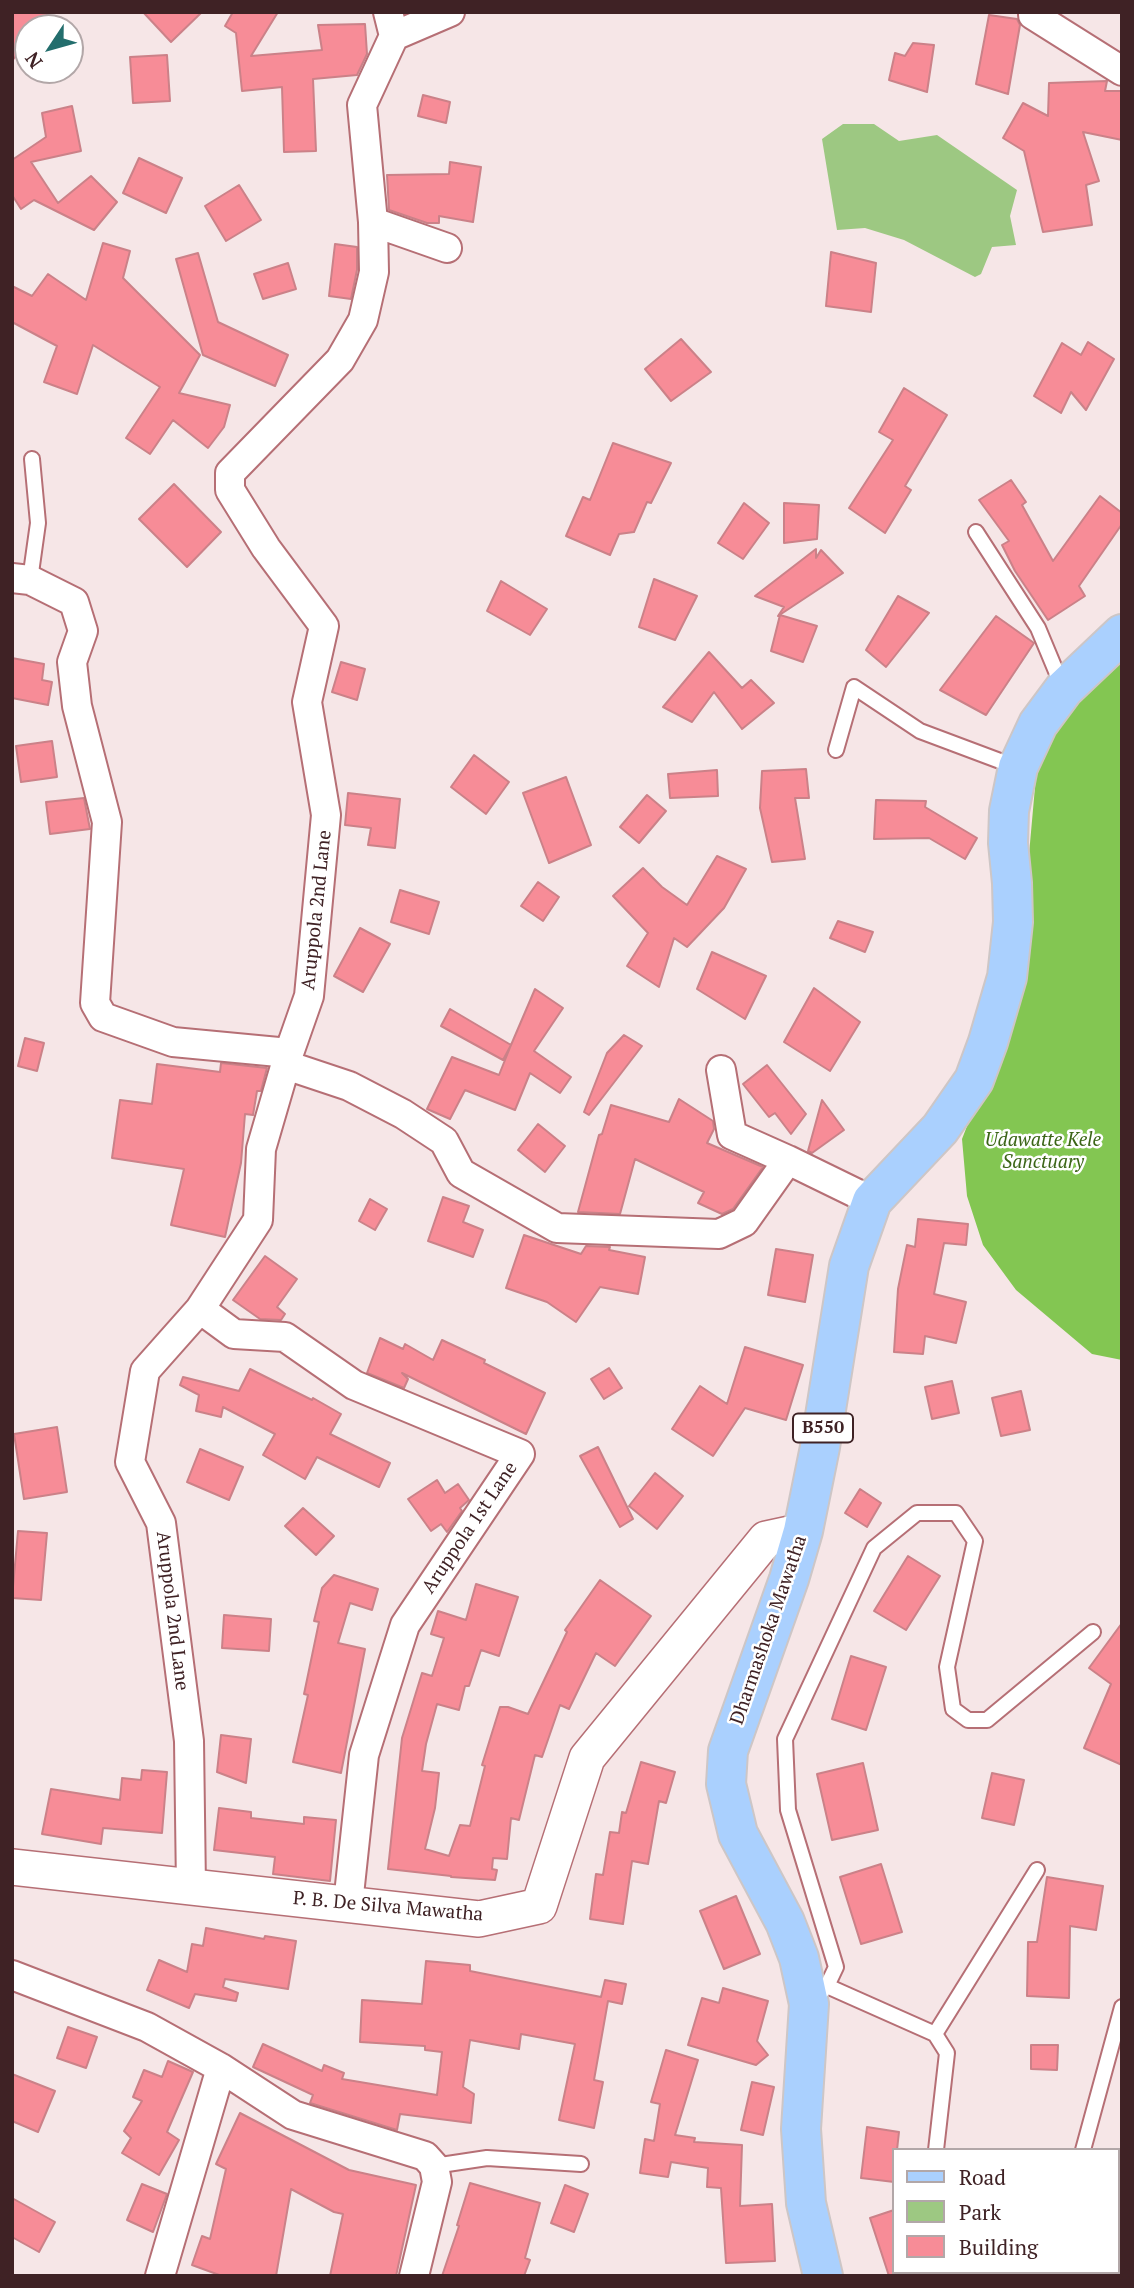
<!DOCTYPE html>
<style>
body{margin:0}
#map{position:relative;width:1134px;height:2288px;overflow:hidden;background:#f6e6e7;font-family:"PT Serif",serif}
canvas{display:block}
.frame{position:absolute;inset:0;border:14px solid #3f2225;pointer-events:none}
.legend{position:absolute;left:892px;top:2148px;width:228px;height:126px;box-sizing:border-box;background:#fff;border:2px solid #b2a7a8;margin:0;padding:9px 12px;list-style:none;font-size:21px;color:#3f2225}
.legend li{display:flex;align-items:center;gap:14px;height:35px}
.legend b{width:35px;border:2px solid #b2a7a8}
.north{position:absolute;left:14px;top:14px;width:70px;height:70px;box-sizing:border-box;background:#fff;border:2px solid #b2a7a8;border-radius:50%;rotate:234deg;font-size:19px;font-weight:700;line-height:28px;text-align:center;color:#3f2225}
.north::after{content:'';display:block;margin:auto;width:24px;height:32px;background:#236e6d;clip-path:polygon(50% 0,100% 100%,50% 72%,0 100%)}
</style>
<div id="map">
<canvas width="1134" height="2288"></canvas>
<div class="frame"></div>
<ul class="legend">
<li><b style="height:9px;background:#aad0fe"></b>Road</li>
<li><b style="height:19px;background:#9dc882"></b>Park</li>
<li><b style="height:19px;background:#f78c97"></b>Building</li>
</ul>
<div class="north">N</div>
</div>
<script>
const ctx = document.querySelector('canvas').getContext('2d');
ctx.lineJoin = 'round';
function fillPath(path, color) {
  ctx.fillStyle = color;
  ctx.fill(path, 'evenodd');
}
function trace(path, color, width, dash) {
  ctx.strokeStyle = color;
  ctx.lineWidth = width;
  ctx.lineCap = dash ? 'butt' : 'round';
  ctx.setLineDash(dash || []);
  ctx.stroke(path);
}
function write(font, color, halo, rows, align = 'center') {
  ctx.font = font + ' "PT Serif",serif';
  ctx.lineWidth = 5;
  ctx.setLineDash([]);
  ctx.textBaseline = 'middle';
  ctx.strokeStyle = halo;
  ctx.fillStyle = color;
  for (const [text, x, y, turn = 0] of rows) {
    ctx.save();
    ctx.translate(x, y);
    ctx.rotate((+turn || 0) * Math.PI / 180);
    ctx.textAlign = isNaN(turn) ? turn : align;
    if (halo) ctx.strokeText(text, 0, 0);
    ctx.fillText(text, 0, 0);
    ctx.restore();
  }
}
fillPath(new Path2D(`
 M843 124H874L899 141 937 135 1017 190 1010 216 1016 245 992 247 981 274 975 277 904 240 865 228 837 230 822 139Z`), '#9dc882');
fillPath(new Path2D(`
 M1122 634V1360L1092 1354 1016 1290 983 1245 967 1196 962 1139 985 1080 1021 944 1036 776 1047 738Z`), '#83c652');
const building = new Path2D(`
 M12 12H49L37 28H28V40L12 61Z
 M143 12H202L171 42Z
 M233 12H278L251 56 322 50 318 25 365 24 367 54 357 75 313 79 316 151 284 152 282 87 242 91 236 33 225 26Z
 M989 15 1017 19 1020 25 1008 94 976 84Z
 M913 43 934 45 927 92 889 80 895 53 905 56Z
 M167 55 170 101 133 103 130 57Z
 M1107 81 1105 91H1122V140L1083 132 1099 181 1086 185 1092 225 1043 232 1024 151 1003 138 1023 103 1048 116 1049 83Z
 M423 95 450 102 446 123 418 116Z
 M72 106 81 151 31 162 58 203 91 176 117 202 94 230 34 200 21 209 12 195V160L46 137 42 113Z
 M139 158 182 178 166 213 123 193Z
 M450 162 481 167 473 222 439 216V223H427L389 210 387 175 449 174Z
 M239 185 261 220 226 241 205 206Z
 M103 243 130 251 123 278 200 355 179 393 230 405 224 427 208 448 173 420 150 454 126 438 160 387 93 345 77 394 44 382 57 346 12 322V286L32 296 48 274 86 300Z
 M335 244 357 247V270L351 299 329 296Z
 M831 252 876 263 871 312 826 306Z
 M198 253 218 322 288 355 275 386 203 355 176 259Z
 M288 263 296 289 263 299 254 274Z
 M681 339 711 372 671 401 645 369Z
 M1088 342 1114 359 1086 410 1071 392 1061 413 1034 396 1062 343 1081 355Z
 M904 388 947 415 905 486 911 490 885 533 849 508 893 440 879 432Z
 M613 443 671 463 651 503 647 502 634 532 619 534 610 555 566 536 583 497 590 500Z
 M1011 480 1026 502 1022 505 1053 561 1100 496 1122 513V524L1079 586 1085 596 1048 620 1015 571 1002 545 1009 541 979 500Z
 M174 484 221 532 187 567 139 519Z
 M744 503 769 523 743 559 718 543Z
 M784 503 819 505 817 539 784 543Z
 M816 549V558L821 550 843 573 778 616 784 607 755 596Z
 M654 579 697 596 675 640 639 627Z
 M501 581 547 609 530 635 487 611Z
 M898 596 929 613 886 667 866 650Z
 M780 615 817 626 803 662 771 651Z
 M996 616 1034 643 986 715 940 690Z
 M709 652 742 688 751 680 774 703 742 729 714 692 692 722 663 707Z
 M12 658 44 664 42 680 52 682 48 705 12 698Z
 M341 662 365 669 357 700 332 692Z
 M52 741 57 777 21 782 16 746Z
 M474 755 509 782 486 814 451 787Z
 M806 769 809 798H795L805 859 772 862 760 808 762 771Z
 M717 770 718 796 670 798 668 774Z
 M566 777 591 845 549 863 523 793Z
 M348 793 400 799 395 848 368 845 371 828 345 825Z
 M647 795 666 811 639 843 620 827Z
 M84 798 90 829 50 834 46 802Z
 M876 800 926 801 925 807 977 838 965 859 929 838 874 839Z
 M717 856 746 869 724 908 687 947 674 938 659 987 627 966 648 933 613 896 643 868 662 887 687 905Z
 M538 882 559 897 543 921 521 906Z
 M400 890 439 902 429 934 391 922Z
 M838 921 873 932 865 952 830 938Z
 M360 928 390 944 363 992 334 976Z
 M712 952 766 976 745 1019 697 989Z
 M814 988 860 1022 830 1071 784 1042Z
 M535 989 563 1008 534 1051 571 1077 560 1093 530 1073 515 1110 465 1090 450 1119 427 1109 452 1057 499 1075 511 1045 503 1060 441 1026 450 1009 511 1045Z
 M624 1035 642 1046 589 1115 584 1112 607 1053Z
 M25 1038 44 1043 37 1071 18 1066Z
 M221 1063 267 1068 261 1091H257L253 1115 245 1114 241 1163 225 1237 171 1225 184 1169 112 1158 120 1100 152 1104 157 1064 220 1072Z
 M767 1065 806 1114 791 1134 775 1113 769 1117 743 1084Z
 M679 1099 713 1121 714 1129 707 1143 763 1167 733 1209 722 1214 698 1203 704 1192 635 1159 620 1214 578 1212 599 1135 602 1134 611 1105 669 1122Z
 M822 1100 844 1130 812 1153 808 1151Z
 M538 1124 565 1146 545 1172 518 1150Z
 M443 1197 469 1206 463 1222 483 1230 473 1257 428 1241Z
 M370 1199 387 1209 375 1230 359 1221Z
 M918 1219 968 1224 966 1245 944 1243 934 1294 966 1302 956 1343 925 1336 923 1354 894 1352 898 1289 907 1245 915 1247Z
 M524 1235 581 1254 586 1246 610 1247 609 1250 645 1257 638 1294 600 1287 576 1322 547 1302 506 1288Z
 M776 1249 813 1255 805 1302 768 1295Z
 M265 1256 297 1279 277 1307 285 1314 281 1320 260 1319 233 1300Z
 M380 1338 403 1349 405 1344 433 1360 442 1340 485 1360 484 1363 545 1393 526 1434 402 1373 408 1379 404 1388 367 1373Z
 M745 1347 803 1365 786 1420 745 1408 713 1456 672 1429 700 1386 727 1404Z
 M609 1368 622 1388 604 1399 591 1379Z
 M250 1369 312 1400 313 1398 341 1414 330 1434 390 1463 379 1487 317 1457 305 1479 263 1455 275 1434 223 1407 221 1417 196 1411 199 1395 180 1385 183 1377 239 1391Z
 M952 1381 959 1413 932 1419 925 1387Z
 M1021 1391 1030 1430 1001 1436 992 1398Z
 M57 1427 67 1492 24 1499 14 1434Z
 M598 1447 633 1519 620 1527 580 1456Z
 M200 1449 243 1467 229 1500 187 1482Z
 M655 1473 683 1496 657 1529 629 1506Z
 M437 1480 445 1493 458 1484 469 1500 460 1508 462 1511 447 1532 441 1524 431 1531 408 1499Z
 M860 1489 881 1503 867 1527 845 1513Z
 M303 1508 334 1536 316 1555 285 1526Z
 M18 1531 47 1533 41 1600 12 1598Z
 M908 1556 940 1576 906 1630 874 1611Z
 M334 1575 378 1589 372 1610 350 1603 338 1643 365 1649 341 1773 293 1762 308 1695 304 1694 319 1622 314 1621 322 1588Z
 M600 1580 651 1616 615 1666 596 1653 569 1709 560 1705 542 1757 535 1755 519 1820 511 1818 507 1859 493 1858 492 1869 497 1870 495 1880 451 1877V1876L388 1869 402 1738 422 1673 432 1676 444 1638 431 1634 438 1611 466 1620 476 1584 518 1597 499 1656 481 1650 469 1686H465L459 1710 437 1704 426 1744 422 1771 439 1773 435 1808 425 1849 449 1856 460 1825 470 1826 485 1766 482 1765 500 1707H508L528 1714 567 1632 565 1630Z
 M224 1615 271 1619 269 1651 222 1648Z
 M1122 1623V1765L1084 1748 1111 1684 1089 1668Z
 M851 1656 886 1667 866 1730 832 1719Z
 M221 1735 251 1739 246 1783 217 1772Z
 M641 1762 675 1772 666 1803 659 1801 648 1864 632 1861 623 1924 590 1919 596 1874 603 1875 610 1832 619 1833 622 1812 626 1813Z
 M863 1763 878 1830 832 1840 817 1774Z
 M142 1770 167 1772 162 1833 103 1828 101 1844 42 1834 51 1789 120 1800 122 1778 141 1780Z
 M992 1773 1024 1780 1014 1825 982 1818Z
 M219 1808 251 1812V1818L304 1824V1817L336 1820 330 1881 273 1874 275 1857 214 1850Z
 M881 1864 902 1932 861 1944 840 1877Z
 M1047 1877 1103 1886 1096 1930 1070 1926 1069 1998 1027 1996 1028 1942H1037Z
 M736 1896 760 1954 724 1969 700 1911Z
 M206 1928 264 1939 265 1936 296 1941 288 1989 225 1979 223 1987 238 1993 236 2001 195 1994 189 2008 147 1990 159 1960 187 1972 192 1944 203 1946Z
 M426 1961 470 1965V1971L601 1997 605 1980 626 1984 622 2004 608 2001 594 2080 603 2082 594 2128 559 2120 575 2044 521 2034 519 2049 470 2040 463 2087 474 2094 471 2123 400 2114 397 2130 310 2103 313 2095 253 2067 263 2044 322 2071 324 2065 344 2073 342 2079 437 2095 442 2052 425 2050V2046L360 2042 362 2000 422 2004Z
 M723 1988 768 2001 757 2041 768 2055 756 2065 688 2045 702 1998 719 2003Z
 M68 2027 97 2037 86 2068 57 2058Z
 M1031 2045H1058L1057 2070 1031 2069Z
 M666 2050 698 2060 675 2135 695 2138 694 2142 742 2145 740 2206 772 2204 775 2261 726 2263 721 2188 707 2187 708 2168 671 2162 668 2177 640 2173 645 2139 654 2141 660 2104 651 2102Z
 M168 2061 193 2072 167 2132 179 2140 159 2175 122 2153 131 2138 124 2131 142 2101 133 2097 144 2070 162 2077Z
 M12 2074 55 2091 38 2132 12 2121Z
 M752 2082 774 2087 763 2135 741 2130Z
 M240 2113 349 2170 416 2185 396 2276H330L343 2214 334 2212 291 2189 276 2276H222L192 2265 202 2236 210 2239 226 2169 216 2164Z
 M867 2127 899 2132 897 2150H894V2182L861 2178Z
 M470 2183 540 2203 525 2258 530 2260 524 2276H442L459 2226 457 2225Z
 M142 2184 167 2194 153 2232 127 2220Z
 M565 2185 588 2194 574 2232 551 2223Z
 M12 2198 55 2222 39 2252 12 2237Z
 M894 2210V2276H889L870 2218Z`);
fillPath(building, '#f78c97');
trace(building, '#cb8188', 2);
const service = new Path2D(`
 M976 532 1038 628 1063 688
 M30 580 38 523 32 459
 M836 750 854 687 920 731 1016 767
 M827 1986 935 2034 947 2053 936 2150
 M813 2001 827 1986 836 1967 788 1810 785 1739 874 1548 917 1513H956L975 1541 947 1667 953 1709 968 1720H987L1093 1632
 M935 2034 1037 1870
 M1083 2150 1122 2007
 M434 2166 487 2158 581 2164
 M1088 2272 1090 2276`);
const minor = new Path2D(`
 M1033 12V15L1122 71
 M394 36 450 12
 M373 222 447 248
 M12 578 30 580 74 602 83 631 72 662 77 706 107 822 95 1003 103 1017 173 1042 289 1053
 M286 1065 349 1086 403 1114 444 1141 461 1173 557 1228 719 1234 744 1222 788 1160 872 1201
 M721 1070 732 1135 788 1160
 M200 1309 234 1334 285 1337 354 1385 520 1454 405 1625 364 1755 348 1904
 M191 1888 189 1741 161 1523 130 1462 145 1371 200 1309 258 1220 261 1149 289 1053 309 996 326 815 307 702 324 626 266 548 230 490V473L340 360 363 320 374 272 373 222 362 105 394 36 388 12
 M12 1975 147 2027 221 2068 293 2115 425 2156 434 2166 437 2182 414 2276
 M160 2276 221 2068`);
const tertiary = new Path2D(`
 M12 1867 479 1919 539 1906 587 1758 766 1539 803 1531`);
const primary = new Path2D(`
 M823 2276 806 2203 801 2129 809 2004 799 1958 785 1922 738 1834 726 1784 728 1751 789 1579 803 1531 820 1447 849 1266 872 1201 940 1129 974 1080 988 1042 1007 977 1013 922 1012 883 1008 843 1009 811 1018 767 1038 724 1064 689 1122 634`);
trace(service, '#b66f75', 18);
trace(minor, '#b66f75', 32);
trace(tertiary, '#b66f75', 38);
trace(primary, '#cdc6c6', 42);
trace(service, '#fff', 14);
trace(minor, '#fff', 28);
trace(tertiary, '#fff', 35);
trace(primary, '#aad0fe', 38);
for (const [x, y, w] of [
 [823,1428,60]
]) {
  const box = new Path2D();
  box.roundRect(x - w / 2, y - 14.5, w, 29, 5);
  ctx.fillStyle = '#fff';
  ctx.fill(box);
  trace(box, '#3f2225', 2);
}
write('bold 18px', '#3f2225', null, [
 ["B550",823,1428]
]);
write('19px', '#3f2225', '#fff', [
 ["Aruppola 2nd Lane",317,910,-84],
 ["Aruppola 1st Lane",470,1528,-56],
 ["Aruppola 2nd Lane",172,1611,83],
 ["Dharmashoka Mawatha",769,1630,-71],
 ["P. B. De Silva Mawatha",388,1907,5]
]);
write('italic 19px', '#3b6517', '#fff', [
 ["Udawatte Kele",1043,1141],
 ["Sanctuary",1043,1163]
]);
</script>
